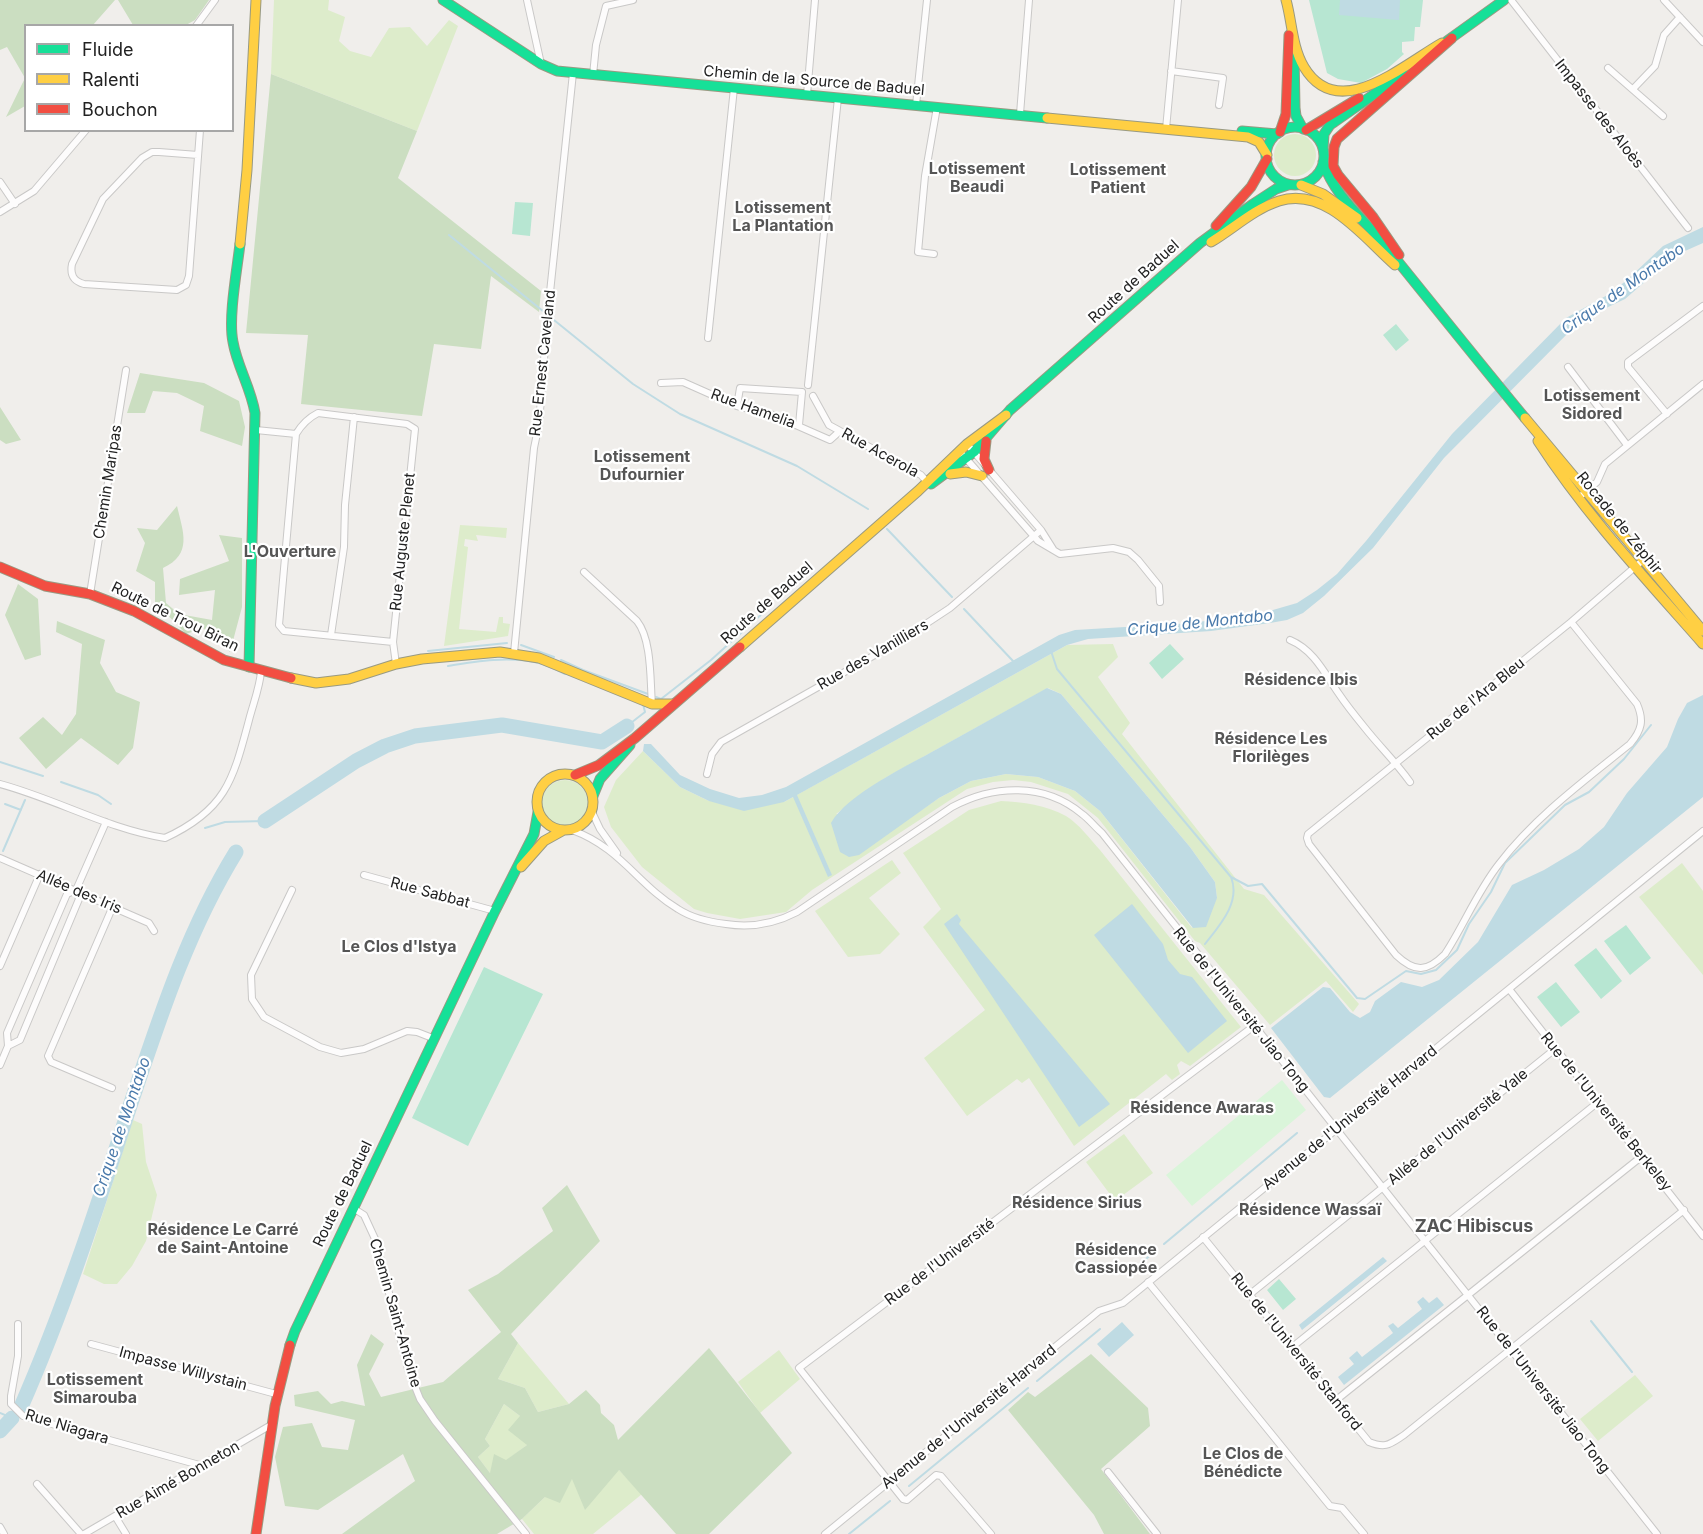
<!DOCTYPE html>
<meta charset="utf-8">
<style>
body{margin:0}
#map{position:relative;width:1703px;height:1534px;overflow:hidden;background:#f0eeeb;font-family:Inter,sans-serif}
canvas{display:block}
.legend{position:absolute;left:24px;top:24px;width:210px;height:108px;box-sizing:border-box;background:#fff;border:2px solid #a7a7a7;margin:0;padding:8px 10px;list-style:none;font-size:18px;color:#222}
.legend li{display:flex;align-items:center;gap:12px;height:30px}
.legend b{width:30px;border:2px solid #a7a7a7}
</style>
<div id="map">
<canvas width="1703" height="1534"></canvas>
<ul class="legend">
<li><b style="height:8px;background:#16e098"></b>Fluide</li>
<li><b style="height:8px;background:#ffcf43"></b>Ralenti</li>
<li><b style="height:8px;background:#f24e42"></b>Bouchon</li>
</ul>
</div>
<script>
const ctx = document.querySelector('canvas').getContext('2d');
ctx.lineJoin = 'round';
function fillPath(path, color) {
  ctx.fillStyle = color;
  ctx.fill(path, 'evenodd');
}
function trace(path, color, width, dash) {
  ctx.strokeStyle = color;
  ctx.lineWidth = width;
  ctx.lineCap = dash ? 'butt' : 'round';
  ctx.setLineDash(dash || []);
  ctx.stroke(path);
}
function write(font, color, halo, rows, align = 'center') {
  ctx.font = font + ' Inter,sans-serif';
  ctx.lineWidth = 4.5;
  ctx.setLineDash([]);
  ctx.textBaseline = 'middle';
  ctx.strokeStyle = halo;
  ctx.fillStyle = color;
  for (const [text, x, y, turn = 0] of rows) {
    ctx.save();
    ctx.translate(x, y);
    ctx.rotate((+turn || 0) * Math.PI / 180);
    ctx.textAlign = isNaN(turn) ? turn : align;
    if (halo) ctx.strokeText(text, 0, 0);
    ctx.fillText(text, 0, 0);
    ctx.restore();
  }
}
fillPath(new Path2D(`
 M274 0H329L328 10 345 17 339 41 350 51 371 57 389 28 410 27 427 46 449 20 458 26 417 131 271 74Z
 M1274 155a21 21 0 1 1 42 0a21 21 0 1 1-42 0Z
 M460 525 507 528 506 538 476 535 478 541 465 539 464 546 468 547 459 629 496 632 499 617H503V623L510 624 508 636 444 646Z
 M1113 644 1118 657 1098 677 1130 723 1122 734 1244 889 1264 895 1359 1004 1353 1012 1326 981 1270 1025 1200 943 1195 941 1098 818 1068 794 1031 782 1013 780 993 782 967 789 812 890 786 912 740 919 707 913 694 909 642 867 611 827 604 807 616 780 643 751 680 787 709 801 784 802 1067 645ZM1048 688 1061 694 1190 847 1215 882 1217 898 1192 928 1100 811 1075 791 1038 777 1006 774 971 781 939 798 905 821 836 814 885 778Z
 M542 803a23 23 0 1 1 46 0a23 23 0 1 1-46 0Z
 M1001 801C1023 802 1046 805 1066 816 1079 824 1090 839 1100 850L1241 1027 1190 1066 1181 1061 1177 1065 1180 1074 1172 1080 1166 1074 1074 1146 1029 1078 1022 1083 1017 1079 967 1116 924 1058 985 1010 923 927 941 909 903 853 969 810Z
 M892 860 901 873 869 898 900 934 880 954 848 957 815 911Z
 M1682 863 1703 891V975L1639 897Z
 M133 1120 142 1124 146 1162 157 1195 146 1241 132 1266 117 1284H104L83 1274Z
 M1124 1134 1153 1173 1115 1201 1086 1162Z
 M518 1343 569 1404 538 1412 525 1388 498 1379Z
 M779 1350 800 1379 760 1413 738 1382Z
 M1635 1375 1653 1396 1598 1441 1580 1419Z
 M504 1404 520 1416 527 1445 490 1473 478 1457 490 1446 485 1439Z
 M619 1470 642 1494 593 1534H534L522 1519 545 1497 572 1479Z`), '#ddeccb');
fillPath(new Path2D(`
 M0 0H115L93 25 26 26 25 106 6 117 25 78 7 47 0 50Z
 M118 0H209L195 20 186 25H133Z
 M271 74 417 131 398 178 541 291 539 312 491 276 481 349 434 344 422 416 301 404 308 335 246 333Z
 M140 373 204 383 239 401 245 427 242 446 200 431 204 406 177 393 153 391 145 413H127Z
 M0 407 21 440 6 444 0 440Z
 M177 506C183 532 193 554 163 568L166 603 179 614 212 620 215 590 179 595 180 579 229 561 219 535 242 538V607L230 652 203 628 186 634 155 602V582L136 571 145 543 137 528 157 530Z
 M18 584 38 599 41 655 25 660 5 615Z
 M57 621 105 640 100 663 116 692 140 702 133 748 118 765 81 738 46 769 19 738 43 717 62 735 76 714 82 644 56 632Z
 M567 1185 600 1241 511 1334 518 1343 498 1379 525 1388 538 1412 569 1404 586 1390 600 1405 601 1413 614 1425 618 1440 709 1348 792 1453 709 1534H676L619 1470 585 1510 572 1479 560 1503 545 1497 522 1519 497 1534H342L415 1481 403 1454 318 1510 285 1506 275 1457 283 1427 312 1423 322 1447 348 1450 355 1420 295 1406 294 1395 318 1391 331 1404 342 1401 365 1406 357 1365 371 1334 384 1344 369 1374 381 1397 443 1382 501 1332 468 1290 498 1274 553 1231 542 1208ZM504 1404 520 1416 508 1430 527 1445 506 1460 494 1454 490 1473 478 1457 490 1446 485 1439Z
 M1091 1354 1148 1408 1150 1426 1101 1469 1150 1534H1104L1094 1515 1008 1410 1028 1392 1035 1397Z`), '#cbdec1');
fillPath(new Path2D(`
 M1282 1080 1306 1110 1192 1206 1166 1175Z`), '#daf5da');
fillPath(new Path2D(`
 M1309 0H1423L1420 27H1415L1414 41 1402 42V52L1404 54 1387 69 1361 83 1338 79 1327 73Z
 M515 202 533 203 530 236 512 234Z
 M1396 324 1409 340 1396 351 1383 335Z
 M1170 644 1184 659 1162 679 1149 663Z
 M1626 925 1651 958 1630 975 1604 941Z
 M1596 948 1622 981 1601 999 1574 965Z
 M484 967 543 994 468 1146 412 1118Z
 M1556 982 1580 1012 1561 1027 1537 997Z
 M1279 1279 1296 1299 1283 1310 1267 1290Z`), '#b7e6d2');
fillPath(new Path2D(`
 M1340 0H1400L1399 20 1339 15Z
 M1703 227V243L1676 255 1625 299 1581 320 1444 458 1373 548 1324 596 1303 613 1287 620 1270 623 1211 631 1088 639 1067 645 797 795 832 875 828 877 793 797 784 802 744 811 709 801 680 787 643 751 644 744H651L680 775 710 789 739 798 762 795 786 787 1059 635 1075 630 1192 623 1266 612 1297 603 1317 590 1337 574 1366 541 1452 434 1566 318 1611 293 1628 279 1663 246Z
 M1047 688 1061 694 1190 847 1215 882 1217 898 1206 927 1193 928 1100 811 1075 791 1038 777 1006 774 971 781 939 798 859 855 849 857 840 852 831 823C847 794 909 765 939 748 975 728 1011 708 1047 688Z
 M1703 695V797L1330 1098 1324 1097 1271 1028 1323 987 1330 988 1350 1012 1360 1018 1370 1012 1375 1001 1401 982 1422 987 1439 980 1478 942 1512 885 1544 870 1579 849 1604 827 1627 793 1667 747 1678 719 1687 703Z
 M1132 904 1163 944 1168 960 1180 974 1192 977 1227 1021 1188 1053 1094 935Z
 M957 914 961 920 959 924 1110 1104 1079 1127 944 924Z
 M1383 1257 1387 1261 1302 1330 1299 1325Z
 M1423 1297 1429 1303 1437 1297 1444 1305 1344 1385 1338 1377 1354 1364 1349 1358 1357 1351 1362 1357 1393 1333 1388 1326 1393 1323 1398 1328 1422 1309 1417 1302Z
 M1122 1322 1134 1335 1109 1357 1097 1344Z`), '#bfdbe3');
trace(new Path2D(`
 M449 235 633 384 680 414 797 466 868 509
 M887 529 952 597
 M964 609 1013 661
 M521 645 554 657
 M428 651 507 643
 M1051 651 1057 669 1231 877C1241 902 1220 925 1205 944
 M561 660 583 670 648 694
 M448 666C478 661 509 656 539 663 548 665 557 670 565 674
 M656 697 661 699 711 660 764 612
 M627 726 645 712 643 704
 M0 762 43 776
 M61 782 98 795 111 804
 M5 804 21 810
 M205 828 225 822 265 821
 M3 851 25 800
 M1231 877 1248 886 1262 884 1357 998 1365 999 1406 971 1421 974 1436 970 1457 950 1469 924 1491 892 1505 863 1565 805 1589 792 1624 759 1651 725
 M1164 1244 1297 1133
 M1128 1274 1153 1253
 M1591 1321 1632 1372
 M1037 1381 1100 1329
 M0 1413 12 1418
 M909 1486 1028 1388
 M849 1534 890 1501`), '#bfdbe3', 2);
trace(new Path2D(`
 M265 821 356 761 385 746 415 736 502 725 602 742 627 726
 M21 1407C63 1311 96 1211 128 1112 158 1023 186 933 236 852
 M0 1431 12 1418`), '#bfdbe3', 15);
const street = new Path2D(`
 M527 0 541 64
 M1511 0 1688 228
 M1664 0 1703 42
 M196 26 215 0
 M1608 68 1663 116
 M1171 71 1223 78 1219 105
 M593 75 596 45 606 6 633 0
 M1633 89 1655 66 1664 35 1680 17
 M807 95 815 0
 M916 105 927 0
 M1020 114 1029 0
 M1166 129 1178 0
 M198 155 159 152H152L142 158 103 199 72 264C70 274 73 281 84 284L177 290 186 285 189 276 200 130
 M0 182 15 204
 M0 212 34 191 86 130
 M934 254 918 252 925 176 937 107
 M708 338 734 88
 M1568 367 1627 445
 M661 383 683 382 737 406 773 415 830 440 840 431
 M808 385 838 98
 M813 396 829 425 921 475 927 482
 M737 406 740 388 802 392 799 425
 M1667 414 1628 367V362L1703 306
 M256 430 296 434
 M967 444 1041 530 1053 549
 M963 455 1038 541 1060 554 1113 548 1129 552 1138 560 1159 586 1160 602
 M1583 494 1597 482 1605 464 1703 384
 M584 572 637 621C652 640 650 680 652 704
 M90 594 126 370
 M1571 622 1637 704C1644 720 1642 730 1630 744 1584 781 1535 817 1499 864 1477 892 1464 925 1445 954 1427 972 1415 973 1396 955L1309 844 1307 838 1308 834 1571 622 1642 561
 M331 635 344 547 345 505 354 417
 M1290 640C1314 650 1325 674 1339 694 1347 706 1356 717 1365 728 1380 747 1395 761 1410 782
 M393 642 284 631 279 625 296 434C302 424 308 418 318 413L407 424 415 429 393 642 396 664
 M514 653 534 448 539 424 547 321 573 73
 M707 774 712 754 721 742 903 639 950 608 1041 530
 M0 784C56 799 108 829 165 838 226 810 233 780 249 720 253 704 260 687 261 671
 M592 812 600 829 617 853
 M572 830C621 848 638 885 678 909 692 918 709 922 726 924 751 928 774 924 797 912L952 807C993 785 1044 782 1082 814 1089 819 1095 827 1102 833L1657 1534
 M0 858 149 923 154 931
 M364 875 495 911
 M292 890 251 975 252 999 264 1017 320 1047 341 1053 364 1049 407 1031 417 1032 435 1039
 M0 966 40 874
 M1509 989 1703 1236
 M8 1046 20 1040 79 899 76 890
 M0 1065 8 1046 7 1033 67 894 76 890 106 822
 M112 1088 51 1062 48 1056 113 906
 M353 1208 364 1215 376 1241 408 1369 420 1399 435 1421 526 1534
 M1203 1237 1369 1442C1386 1449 1390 1444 1404 1435L1684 1210
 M1148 1282 1330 1506 1342 1508 1364 1534
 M1249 1295 1555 1049
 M18 1324V1356L11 1396V1404L23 1416 203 1466
 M91 1344 276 1394
 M1291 1348 1597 1103
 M1335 1401 1641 1157
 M1108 1472 1157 1534
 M37 1484 81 1534
 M115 1516 126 1534
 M0 1527 4 1534
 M84 1534 271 1425
 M825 1534 1099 1311 1123 1303 1703 831
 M991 1534 941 1476 936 1475 907 1500 903 1499 799 1368 1254 1026`);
const fast = new Path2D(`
 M443 0 541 64 557 71 1047 118
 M1447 41 1504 0
 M1294 52 1295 108 1296 116 1303 129
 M1266 156a29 29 0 1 1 58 0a29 29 0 1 1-58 0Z
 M1242 131 1277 134
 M1323 149 1324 134 1330 125 1403 74
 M1323 162C1334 195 1361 217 1383 243 1430 301 1477 360 1525 418
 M240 244C237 270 228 318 233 342 237 366 251 388 255 413L249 667
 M931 484 974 452 1010 410 1200 243 1253 204 1276 189 1288 185
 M593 796 600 779 630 745
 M290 1345 295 1331 495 911 534 834 538 812`);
const slow = new Path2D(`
 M1286 0C1292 21 1292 47 1304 67 1338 124 1403 65 1442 43
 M1047 118 1248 137 1259 142 1267 155
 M1301 185 1323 194 1357 218
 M1211 242C1233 229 1254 209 1279 201 1326 186 1364 238 1395 265
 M240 244 247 170 256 0
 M1525 418 1703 631
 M1538 441C1586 515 1645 578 1703 644
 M950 474 966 472 982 476
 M740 647 918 491 967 444 1006 415
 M291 678 316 683 349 679 396 664 422 659 500 652 539 658 652 704H673
 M537 802a28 28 0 1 1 56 0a28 28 0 1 1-56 0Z
 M521 867 544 841 562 831`);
const jam = new Path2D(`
 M1306 130 1359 98
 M1280 132 1286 114 1289 35
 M1216 226 1251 187 1267 159
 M1399 255 1373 217 1338 175 1333 166 1334 147 1337 139 1452 38
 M986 441 984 459 989 470
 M0 567 45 586 90 594 134 611 224 660 291 678
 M575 775 599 765 635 738 740 647
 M256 1534 275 1406 290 1345`);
trace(street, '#c9c8c7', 8);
trace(fast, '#999a82', 11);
trace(slow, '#999a82', 11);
trace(jam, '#999a82', 11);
trace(street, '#fdfcfc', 6);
trace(fast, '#16e098', 9);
trace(slow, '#ffcf43', 9);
trace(jam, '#f24e42', 9);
write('15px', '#222', '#fff', [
 ["Chemin de la Source de Baduel",814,81,5],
 ["Impasse des Aloès",1599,114,52],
 ["Route de Baduel",1134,282,-42],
 ["Rue Ernest Caveland",543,363,-84],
 ["Rue Hamelia",753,409,20],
 ["Rue Acerola",880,453,29],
 ["Chemin Maripas",108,482,-81],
 ["Rocade de Zéphir",1619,523,51],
 ["Rue Auguste Plenet",403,542,-84],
 ["Route de Baduel",767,603,-41],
 ["Route de Trou Biran",175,617,26],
 ["Rue des Vanilliers",873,655,-30],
 ["Rue de l'Ara Bleu",1476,699,-39],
 ["Allée des Iris",79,892,23],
 ["Rue Sabbat",430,893,15],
 ["Rue de l'Université Jiao Tong",1241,1010,51],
 ["Rue de l'Université Berkeley",1606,1112,51],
 ["Avenue de l'Université Harvard",1350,1118,-39],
 ["Allée de l'Université Yale",1458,1127,-39],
 ["Route de Baduel",343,1194,-64],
 ["Rue de l'Université",940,1262,-37],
 ["Chemin Saint-Antoine",395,1313,74],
 ["Rue de l'Université Stanford",1296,1352,51],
 ["Impasse Willystain",183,1369,15],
 ["Rue de l'Université Jiao Tong",1543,1390,52],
 ["Avenue de l'Université Harvard",969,1417,-39],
 ["Rue Niagara",67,1427,17],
 ["Rue Aimé Bonneton",178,1480,-30]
]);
write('bold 16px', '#555', '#fff', [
 ["Lotissement",977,169],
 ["Beaudi",977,187],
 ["Lotissement",1118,170],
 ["Patient",1118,188],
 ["Lotissement",783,208],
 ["La Plantation",783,226],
 ["Lotissement",1592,396],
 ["Sidored",1592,414],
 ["Lotissement",642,457],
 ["Dufournier",642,475],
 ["L'Ouverture",290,552],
 ["Résidence Ibis",1301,680],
 ["Résidence Les",1271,739],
 ["Florilèges",1271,757],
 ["Le Clos d'Istya",399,947],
 ["Résidence Awaras",1202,1108],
 ["Résidence Sirius",1077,1203],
 ["Résidence Wassaï",1310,1210],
 ["Résidence Le Carré",223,1230],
 ["de Saint-Antoine",223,1248],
 ["Résidence",1116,1250],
 ["Cassiopée",1116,1268],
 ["Lotissement",95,1380],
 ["Simarouba",95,1398],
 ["Le Clos de",1243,1454],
 ["Bénédicte",1243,1472]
]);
write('italic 16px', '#4a7aab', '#fff', [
 ["Crique de Montabo",1623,289,-35],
 ["Crique de Montabo",1200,623,-6],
 ["Crique de Montabo",122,1127,-71]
]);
write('bold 18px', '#555', '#fff', [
 ["ZAC Hibiscus",1474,1227]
]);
</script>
